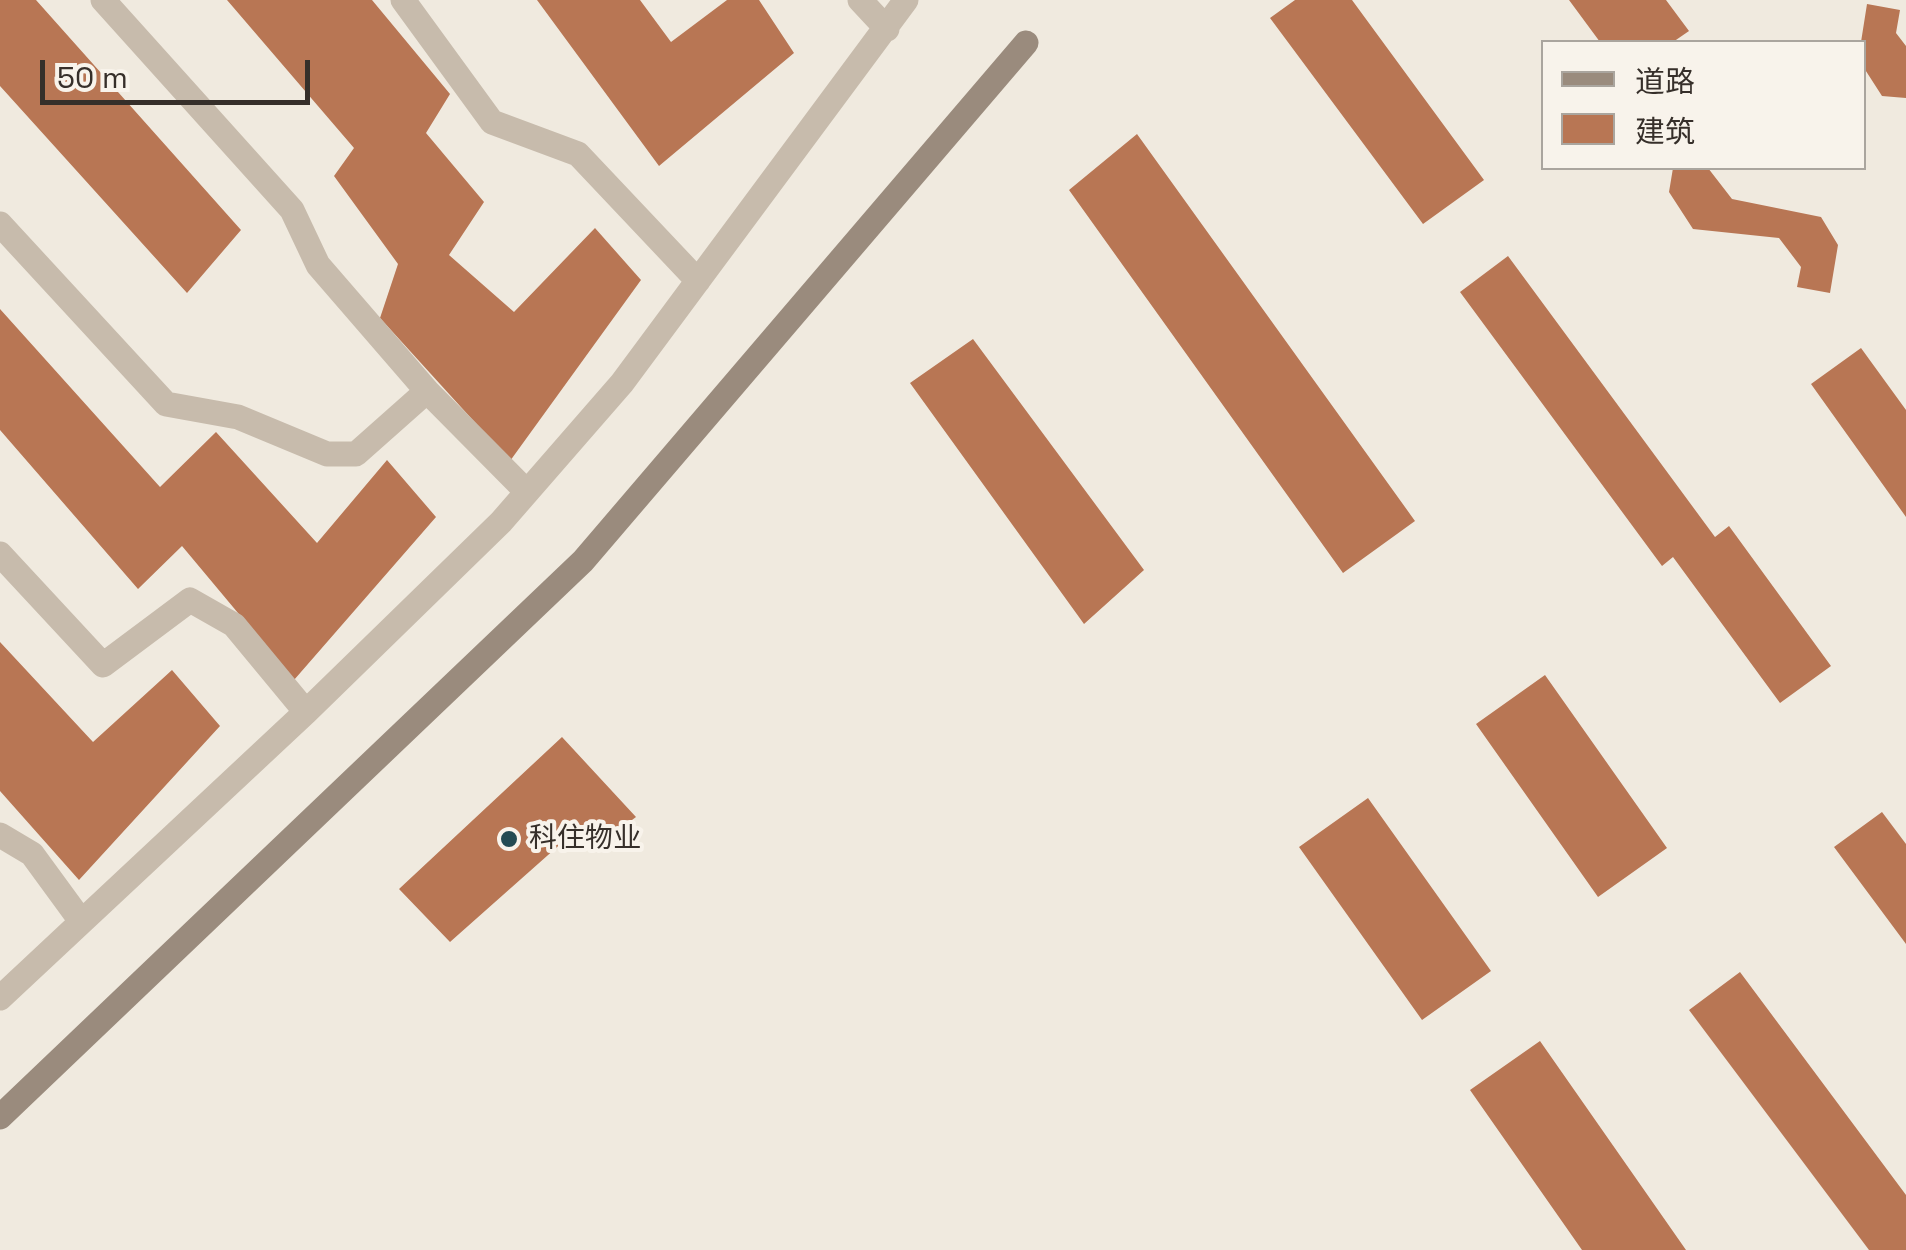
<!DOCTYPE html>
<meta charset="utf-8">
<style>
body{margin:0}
#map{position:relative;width:1906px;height:1250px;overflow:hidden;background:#f0eadf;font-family:"Space Grotesk","Noto Sans SC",sans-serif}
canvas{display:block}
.legend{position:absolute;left:1541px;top:40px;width:325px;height:130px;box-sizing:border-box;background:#f8f3eb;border:2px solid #aaa59e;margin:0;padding:12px 18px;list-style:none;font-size:30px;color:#362f2a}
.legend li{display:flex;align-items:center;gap:20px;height:50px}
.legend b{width:50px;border:2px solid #aaa59e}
.scale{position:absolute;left:40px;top:60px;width:270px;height:45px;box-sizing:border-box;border:5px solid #362f2a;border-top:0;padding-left:12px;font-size:30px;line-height:35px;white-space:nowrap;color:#362f2a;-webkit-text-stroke:8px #f8f3eb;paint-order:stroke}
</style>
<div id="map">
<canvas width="1906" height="1250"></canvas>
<ul class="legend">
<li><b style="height:12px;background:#9a8b7d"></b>道路</li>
<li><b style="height:28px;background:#b87654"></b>建筑</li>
</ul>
<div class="scale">50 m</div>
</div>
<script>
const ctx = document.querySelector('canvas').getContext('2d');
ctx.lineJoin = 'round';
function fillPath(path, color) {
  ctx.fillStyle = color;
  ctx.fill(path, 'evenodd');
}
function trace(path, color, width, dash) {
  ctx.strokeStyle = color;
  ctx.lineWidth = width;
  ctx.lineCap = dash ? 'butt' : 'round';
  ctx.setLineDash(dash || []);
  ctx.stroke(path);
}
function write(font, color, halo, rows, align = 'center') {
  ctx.font = font + ' "Space Grotesk","Noto Sans SC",sans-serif';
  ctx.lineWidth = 8;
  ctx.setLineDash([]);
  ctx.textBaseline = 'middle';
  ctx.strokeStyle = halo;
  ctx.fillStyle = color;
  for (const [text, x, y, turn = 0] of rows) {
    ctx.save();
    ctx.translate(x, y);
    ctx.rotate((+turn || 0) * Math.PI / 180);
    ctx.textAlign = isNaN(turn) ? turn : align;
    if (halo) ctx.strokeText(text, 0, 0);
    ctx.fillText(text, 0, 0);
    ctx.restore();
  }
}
fillPath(new Path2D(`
 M0 0H36L241 230 187 293 0 86Z
 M227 0H372L450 94 426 133 484 202 449 255 514 312 595 228 641 280 510 461 380 318 398 264 334 176 354 148Z
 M537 0H640L671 42 727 0H759L794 53 659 166Z
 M1295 0H1352L1484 180 1423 224 1270 18Z
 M1569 0H1666L1689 31 1673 42H1600Z
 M1867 4 1900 10 1896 33 1906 46V98L1882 96 1864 68V42H1861Z
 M1137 134 1415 521 1343 573 1069 190Z
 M1673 168H1708L1732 199 1821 217 1838 245 1830 293 1797 287 1801 267 1779 238 1693 229 1669 192Z
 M1508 256 1715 537 1729 526 1831 666 1780 703 1673 557 1662 566 1460 292Z
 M0 309 160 487 216 432 317 543 387 460 436 517 294 680 182 546 138 589 0 430Z
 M973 339 1144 570 1084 624 910 383Z
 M1861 348 1906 410V517L1811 384Z
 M0 642 93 742 172 670 220 726 79 880 0 791Z
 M1545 675 1667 848 1598 897 1476 724Z
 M562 737 636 817 596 847 574 832 450 942 399 889Z
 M1368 798 1491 971 1422 1020 1299 847Z
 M1882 812 1906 844V944L1834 847Z
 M1740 972 1906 1195V1250H1869L1689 1010Z
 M1540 1041 1686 1250H1582L1470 1090Z`), '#b87654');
trace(new Path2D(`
 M103 0 292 210 318 265 427 391
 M403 0 492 122 578 154 698 281
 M860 0 887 29
 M0 224 166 404 238 417 327 454H356L427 391 527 492
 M0 554 103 665 190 600 234 625 306 712
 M0 835 32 854 81 921
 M0 998 306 712 501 522 622 383 906 0`), '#c7bbac', 25);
trace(new Path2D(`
 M0 1117 583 561 1026 43`), '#9a8b7d', 25);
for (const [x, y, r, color] of [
 [509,839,10,"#244b53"]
]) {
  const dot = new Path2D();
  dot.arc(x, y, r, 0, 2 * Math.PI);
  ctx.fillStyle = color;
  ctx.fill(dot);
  trace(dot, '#f8f3eb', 4);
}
write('28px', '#362f2a', '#f8f3eb', [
 ["科住物业",529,839]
], 'left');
</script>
